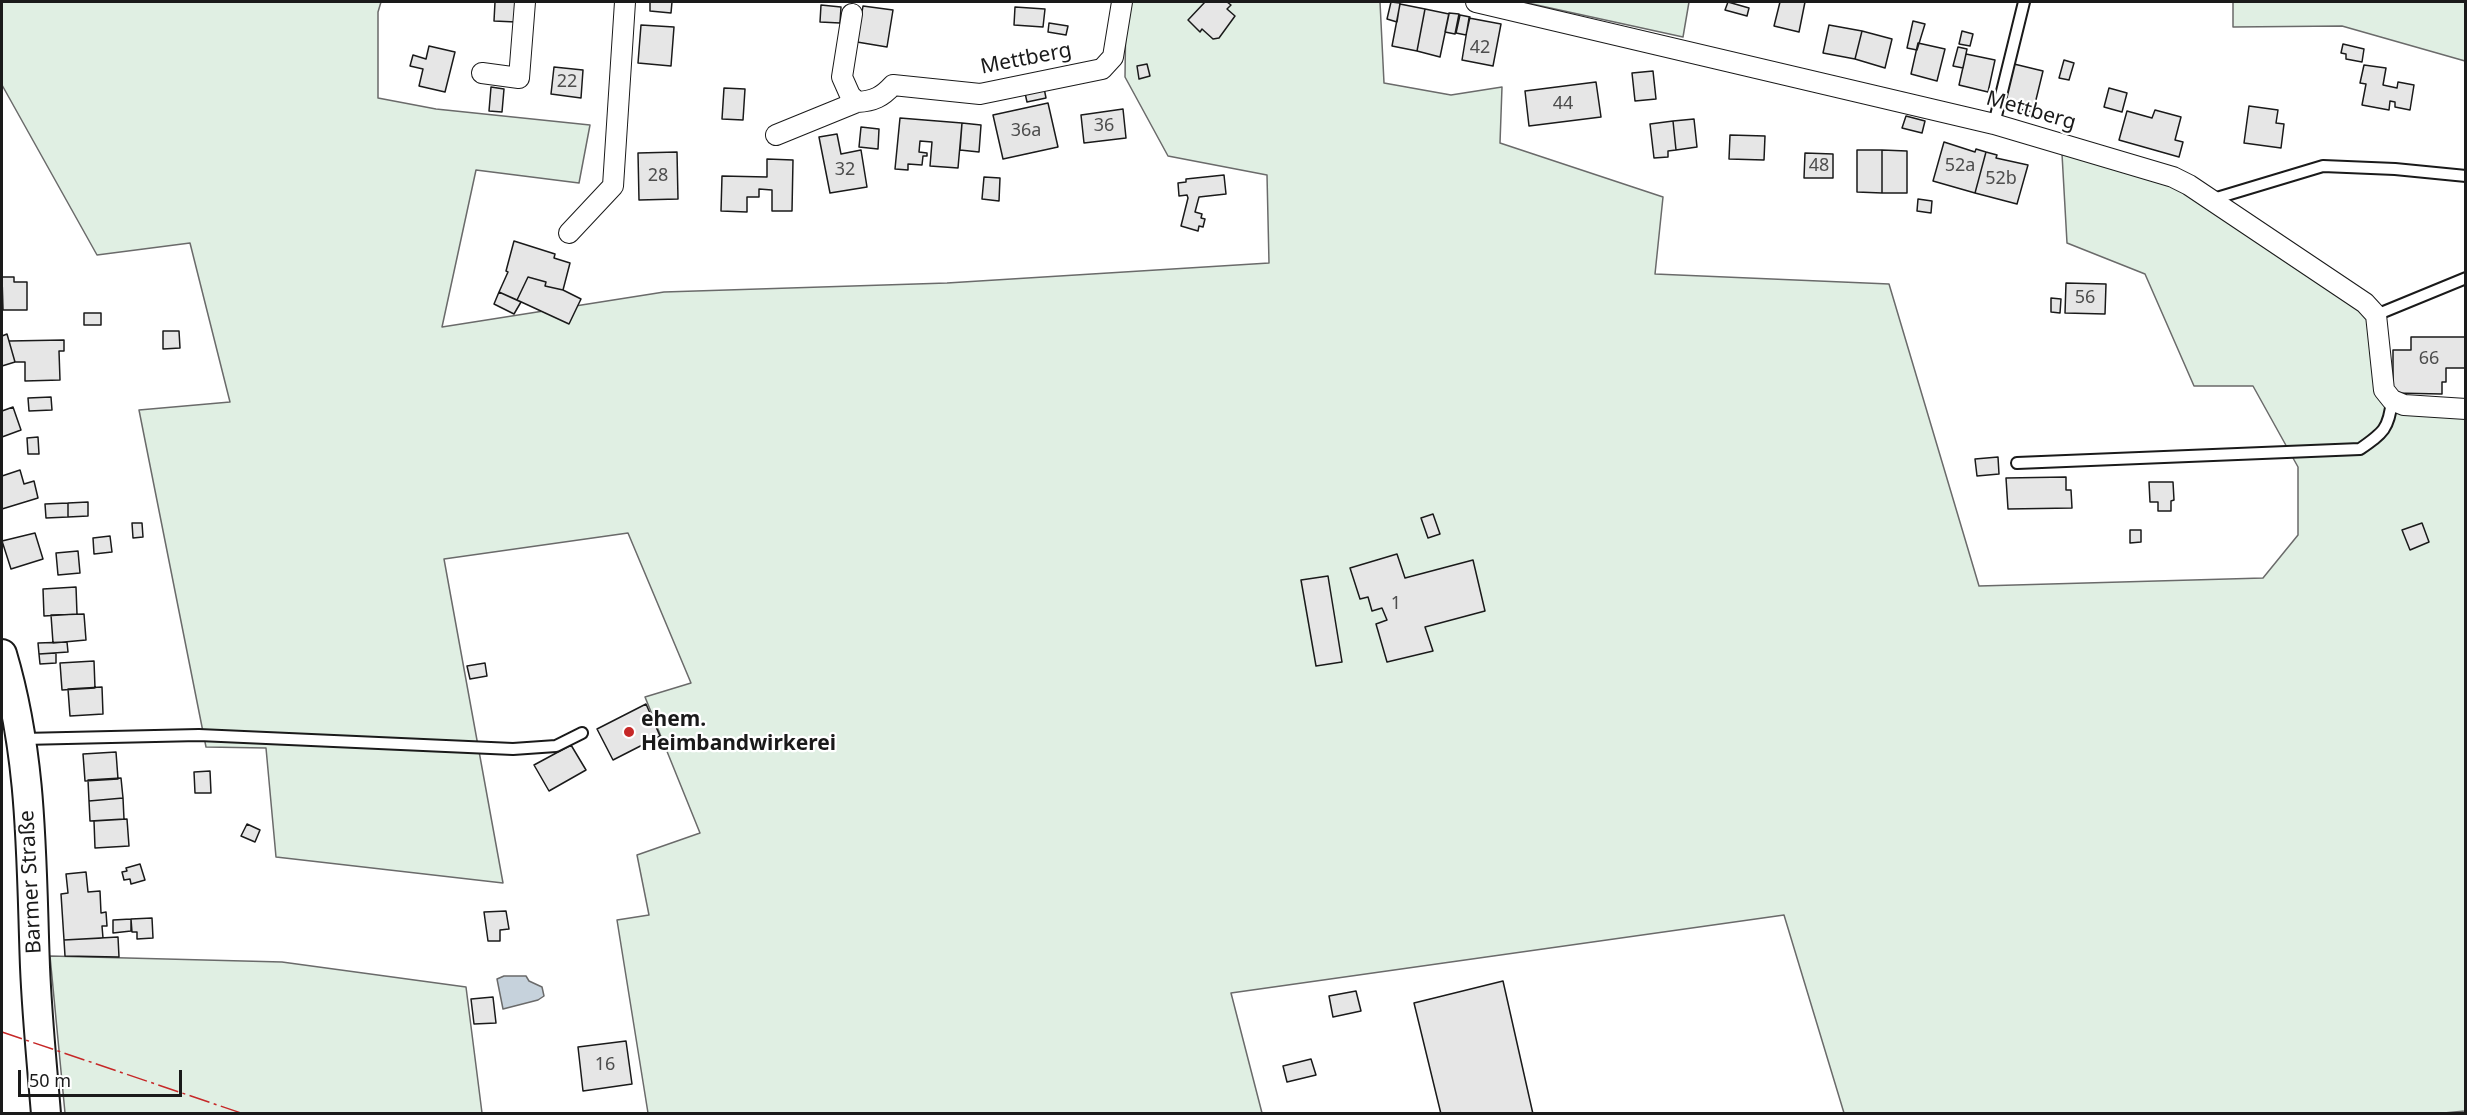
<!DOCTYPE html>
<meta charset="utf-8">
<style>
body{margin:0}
#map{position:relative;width:2467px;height:1115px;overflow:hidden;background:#fff;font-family:"Noto Sans",sans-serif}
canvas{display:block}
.frame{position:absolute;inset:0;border:3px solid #1a1a1a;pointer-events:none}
.scale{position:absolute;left:18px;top:1070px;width:164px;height:27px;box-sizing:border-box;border:3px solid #1a1a1a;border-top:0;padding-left:8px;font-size:18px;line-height:21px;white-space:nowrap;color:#1a1a1a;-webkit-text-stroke:4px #fff;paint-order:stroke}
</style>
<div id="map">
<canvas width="2467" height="1115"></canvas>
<div class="frame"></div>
<div class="scale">50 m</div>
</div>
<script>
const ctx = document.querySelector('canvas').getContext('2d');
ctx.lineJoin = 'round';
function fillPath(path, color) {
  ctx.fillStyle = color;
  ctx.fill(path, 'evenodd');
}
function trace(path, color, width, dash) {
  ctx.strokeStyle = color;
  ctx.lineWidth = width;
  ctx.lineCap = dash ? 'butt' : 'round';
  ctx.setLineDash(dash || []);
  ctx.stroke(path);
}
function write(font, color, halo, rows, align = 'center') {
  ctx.font = font + ' "Noto Sans",sans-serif';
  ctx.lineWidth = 4.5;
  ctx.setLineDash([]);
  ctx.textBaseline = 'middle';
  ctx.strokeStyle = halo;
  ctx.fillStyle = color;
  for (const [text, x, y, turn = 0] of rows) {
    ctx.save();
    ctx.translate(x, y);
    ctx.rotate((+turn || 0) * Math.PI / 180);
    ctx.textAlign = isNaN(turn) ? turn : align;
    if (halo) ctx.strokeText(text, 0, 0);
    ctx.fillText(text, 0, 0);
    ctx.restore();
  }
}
const green = new Path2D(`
 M2 2H381L378 12V98L436 109 590 125 579 183 476 170 442 327 664 292 947 283 1269 263 1267 175 1168 156 1125 77 1126 2H1380L1384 83 1451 95 1502 87 1500 143 1663 197 1655 274 1889 284 1979 586 2263 578 2298 535V467L2253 386H2194L2145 274 2067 243 2062 154 2181 187 2357 304 2371 322 2376 388 2465 415V1111L2433 1114 1844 1113 1784 915 1231 993 1262 1113H648L617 920 649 915 637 855 700 833 645 697 691 683 628 533 444 559 503 883 276 857 266 748 206 747 139 410 230 402 190 243 97 255 2 85Z
 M1523 2H1689L1683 37Z
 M2233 2H2465V61L2342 26 2233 27Z
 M50 956 282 962 466 987 482 1113H65Z`);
fillPath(green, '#e0efe3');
trace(green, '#6a6a6a', 1.5);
const water = new Path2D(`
 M504 976H526L529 981 542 987 544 996 538 1000 503 1009 497 979Z`);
fillPath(water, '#c6d2dc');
trace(water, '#6a6a6a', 1.5);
const building = new Path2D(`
 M495 2H517L516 22 494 21Z
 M650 2H672L671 13 650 11Z
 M1205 2H1227L1231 5 1227 9 1235 16 1219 38 1213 39 1202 29 1200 32 1188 20Z
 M1391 2 1400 3 1397 22 1387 19Z
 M1728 2 1749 8 1747 16 1725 10Z
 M1780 2H1805L1799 32 1774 26Z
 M1400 4 1425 9 1417 51 1392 46Z
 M821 5 841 7 840 23 820 22Z
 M863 6 893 10 887 47 857 42Z
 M1015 7 1045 9 1043 27 1014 25Z
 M1425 9 1449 14 1440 57 1417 51Z
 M1449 13 1459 14 1455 34 1445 32Z
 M1460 15 1470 17 1466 35 1456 33Z
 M1469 18 1501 24 1493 66 1462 60Z
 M1913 21 1925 24 1917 50 1907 48Z
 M1049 23 1068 26 1066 35 1048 32Z
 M641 25 674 27 671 66 638 63Z
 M1829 25 1862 31 1855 59 1823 53Z
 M1862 31 1892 39 1885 68 1855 59Z
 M1962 31 1973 34 1970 46 1959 44Z
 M1918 43 1945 49 1937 81 1911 74Z
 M2343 44 2364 49 2362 62 2346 59V54L2341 53Z
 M429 46 455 52 445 92 419 86 423 69 410 66 413 55 426 59Z
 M1958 47 1967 49 1963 68 1953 66Z
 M1966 54 1995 60 1988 92 1959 85Z
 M2064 60 2074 63 2069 80 2059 78Z
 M1147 64 1150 76 1139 79 1137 66Z
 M2014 64 2043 71 2033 112 2004 106Z
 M2364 65 2386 68 2383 85 2397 88 2398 82 2414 85 2410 110 2395 107V102L2390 101 2389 110 2362 105 2366 84 2360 83Z
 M554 67 583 70 581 98 551 94Z
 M1653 71 1656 99 1635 101 1632 73Z
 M1596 82 1601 117 1529 126 1525 91Z
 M491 87 504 89 502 112 489 111Z
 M724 88 745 89 743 120 722 119Z
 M1044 88 1046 98 1027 102 1025 93Z
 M2109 88 2127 93 2122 112 2104 107Z
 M1048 103 1058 147 1003 159 993 115Z
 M2249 106 2278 110 2276 123 2284 124 2281 148 2244 143Z
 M1123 109 1126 138 1084 143 1081 115Z
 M2155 110 2181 117 2175 140 2183 142 2179 157 2119 140 2127 111 2152 118Z
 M1906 116 1925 121 1922 133 1902 128Z
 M900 118 962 123 958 168 930 166 932 142 920 141 919 152 927 153V156H923L922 165 908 164V170L895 169Z
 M1694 119 1697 147 1676 150 1673 121Z
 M1673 121 1676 150 1668 151V157L1654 158 1650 124Z
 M962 123 981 125 979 152 960 150Z
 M861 127 879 129 878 149 859 147Z
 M837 134 841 154 861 150 867 187 830 193 819 137Z
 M1730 135 1765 136 1764 160 1729 159Z
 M1944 142 1975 152 1976 149 1986 152 1975 193 1933 181Z
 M1857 150H1882V193L1857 192Z
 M1882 150 1907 151V193H1882Z
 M677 152 678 199 639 200 638 153Z
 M1986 152 1997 155 1996 158 2028 165 2017 204 1975 193Z
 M1805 153 1833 154V178H1804Z
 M767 159 793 160 792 211H772V190L759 189V197H747V212L721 211 722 176 767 177Z
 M1224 175 1226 194 1199 197 1195 212 1202 214 1201 218 1205 219 1203 227 1199 226 1198 231 1181 226 1188 198 1187 195 1179 196 1178 183 1186 182V179Z
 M984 177 1000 178 999 201 982 199Z
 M1918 199 1932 201 1931 213 1917 211Z
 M514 241 555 254 554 258 570 263 563 290 545 286 546 282 528 277 517 300 499 292 508 272 506 271Z
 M2 277H14V282H27V310H3Z
 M528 277 546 282 545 286 563 290 581 299 569 324 517 300Z
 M2066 283 2106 284 2105 314 2065 313Z
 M499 292 521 302 514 314 494 304Z
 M2051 298 2061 299 2060 313 2051 312Z
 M84 313H101V325H84Z
 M163 331H179L180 348 163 349Z
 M7 334 15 362 2 366V336Z
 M2411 337H2466V368H2446V382H2442V394L2393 393V350H2411Z
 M64 340V351H59L60 380 25 381V362H15L9 341Z
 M51 397 52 410 29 411 28 398Z
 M13 407 21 430 2 437V411Z
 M38 437 39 454H28L27 438Z
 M1998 457 1999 474 1977 476 1975 459Z
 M20 470 24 484 34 481 38 498 2 509V476Z
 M2066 477V490H2071L2072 508 2008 509 2006 478Z
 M2149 482H2173L2174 500 2171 501V511H2158V502H2150Z
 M88 502V516L68 517V503Z
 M68 503V517L46 518 45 504Z
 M1433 514 1440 534 1428 538 1421 518Z
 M132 523H142L143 537 133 538Z
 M2422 523 2429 542 2410 550 2402 530Z
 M2130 530H2141V542L2130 543Z
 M35 533 43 559 11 569 2 541Z
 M110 536 112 552 94 554 93 538Z
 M78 551 80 573 58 575 56 553Z
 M1397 554 1405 578 1473 560 1485 611 1425 627 1433 651 1387 662 1376 624 1387 620 1382 608 1372 611 1368 597 1360 599 1350 568Z
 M1328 576 1342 662 1316 666 1301 580Z
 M76 587 77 614 44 616 43 589Z
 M84 614 86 640 53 643 51 615Z
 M67 642 68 652 39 654 38 643Z
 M56 653V663L40 664 39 654Z
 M94 661 95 688 62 690 60 663Z
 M485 663 487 676 470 679 467 666Z
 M102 687 103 714 70 716 68 689Z
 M646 704 660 736 613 760 597 729Z
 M571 745 586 770 549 791 534 765Z
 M116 752 118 779 85 781 83 754Z
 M210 771 211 793H195L194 772Z
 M121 778 123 798 89 801 88 780Z
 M123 798 124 819 90 821 89 801Z
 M127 819 129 846 95 848 94 821Z
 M247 824 260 830 255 842 241 836Z
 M140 864 145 880 131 884 130 879 124 880 122 872 127 871 126 868Z
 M86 872 88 892 100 891 101 913 106 912 107 926H102L103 938 64 940 61 894 68 893 66 874Z
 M506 911 509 929 500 930V941H488L484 912Z
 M152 918 153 938 137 939V932H132L131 919Z
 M131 919V931L113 933V920Z
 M118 937 119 957 65 956 64 940Z
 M1503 981 1533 1114H1441L1414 1003Z
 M1356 991 1361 1011 1333 1017 1329 996Z
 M493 997 496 1023 474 1024 471 999Z
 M626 1041 632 1084 583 1091 578 1047Z
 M1311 1059 1316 1075 1287 1082 1283 1066Z`);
fillPath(building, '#e6e6e6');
trace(building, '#1a1a1a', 1.5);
const lane = new Path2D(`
 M1994 124 2024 2
 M2210 200 2323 166 2395 169 2466 176
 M2376 315 2466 278
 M2017 463 2360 449C2383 433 2389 429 2392 400
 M23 739 199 735 513 749 556 746 582 733`);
const street = new Path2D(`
 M1476 2 1994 124 2173 177 2189 185 2365 303 2376 315 2384 390 2392 400 2404 405 2466 409
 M852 14 842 77 850 95 857 102C874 101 882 97 893 85L980 94 1102 69 1113 57 1122 2
 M482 73 519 78 525 2
 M776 135 857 102
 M569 233 613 186 625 2`);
const secondary = new Path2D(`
 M2 654C33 758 31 860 35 967 37 1016 42 1065 46 1114`);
trace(lane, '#1a1a1a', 14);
trace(street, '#1a1a1a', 22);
trace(secondary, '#1a1a1a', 32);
trace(lane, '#fff', 10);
trace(street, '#fff', 20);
trace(secondary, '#fff', 28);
trace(new Path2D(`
 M2 1032 244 1114`), '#c62828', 1.5, [21, 4.5, 3, 4.5]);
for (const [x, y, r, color] of [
 [629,732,6,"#c62828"]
]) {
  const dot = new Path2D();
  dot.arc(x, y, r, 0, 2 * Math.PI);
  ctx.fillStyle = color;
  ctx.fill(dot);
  trace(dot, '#fff', 2);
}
write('18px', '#4d4d4d', null, [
 ["42",1480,48],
 ["22",567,82],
 ["44",1563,104],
 ["36",1104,126],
 ["36a",1026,131],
 ["48",1819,166],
 ["52a",1960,166],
 ["32",845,170],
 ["28",658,176],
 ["52b",2001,179],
 ["56",2085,298],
 ["66",2429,359],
 ["1",1396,604],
 ["16",605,1065]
]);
write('21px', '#1a1a1a', '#fff', [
 ["Mettberg",1026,59,-11],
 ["Mettberg",2031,111,16],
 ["Barmer Straße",31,882,-93]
]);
write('bold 21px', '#1a1a1a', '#fff', [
 ["ehem.",641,720],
 ["Heimbandwirkerei",641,744]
], 'left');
</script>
